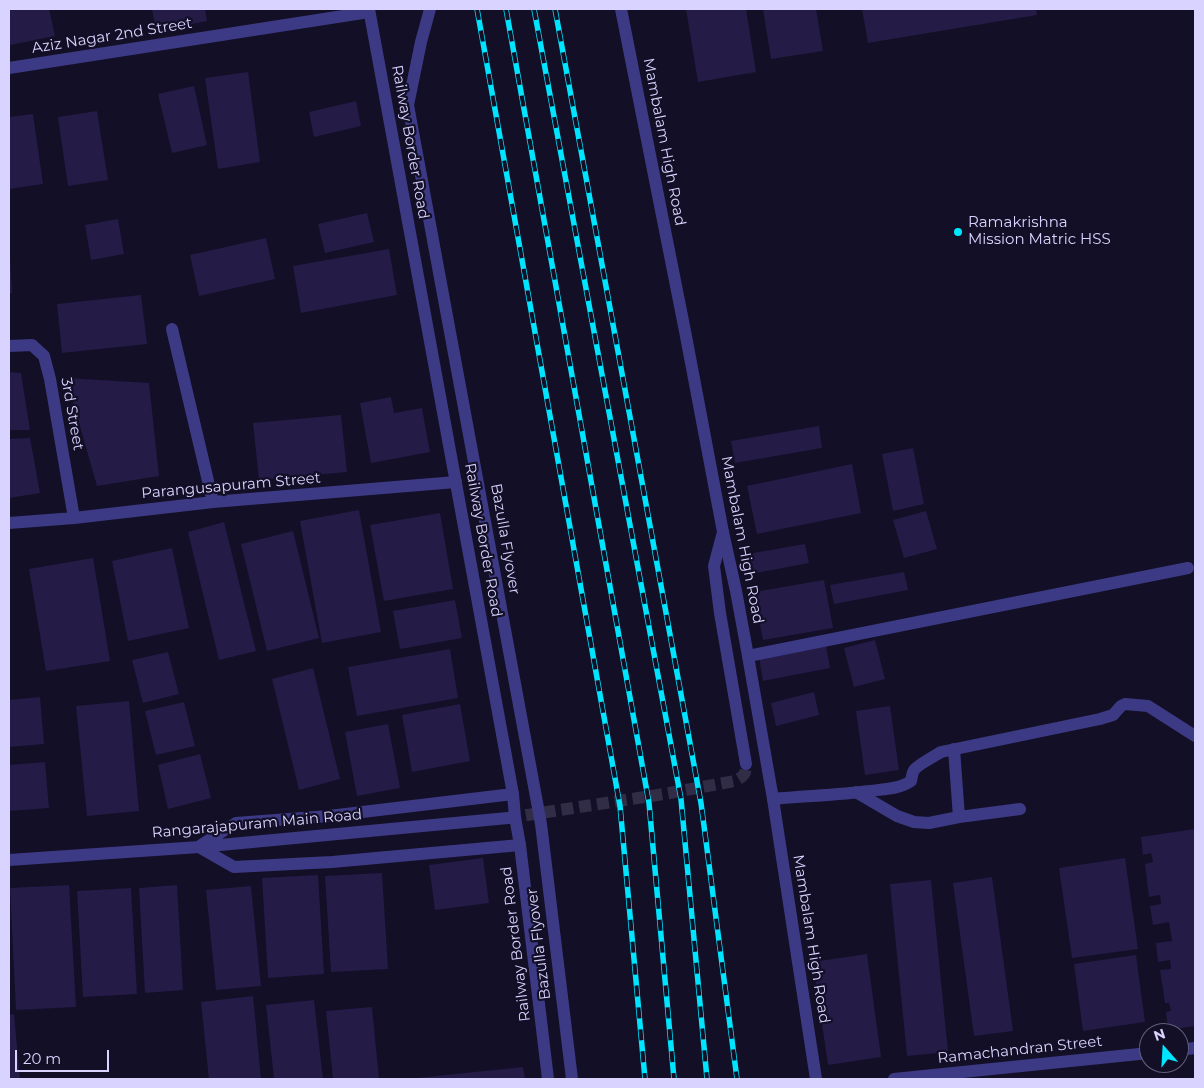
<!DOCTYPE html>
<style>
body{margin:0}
#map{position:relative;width:1204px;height:1088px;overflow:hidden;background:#130f26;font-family:Montserrat,sans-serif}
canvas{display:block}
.frame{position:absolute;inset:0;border:10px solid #d9d4ff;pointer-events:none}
.north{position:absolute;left:1139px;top:1023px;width:50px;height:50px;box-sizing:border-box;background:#130f26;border:1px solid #625e7d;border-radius:50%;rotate:341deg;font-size:14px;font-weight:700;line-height:20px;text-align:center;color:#d9d4ff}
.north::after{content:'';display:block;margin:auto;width:18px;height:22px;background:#00e5ff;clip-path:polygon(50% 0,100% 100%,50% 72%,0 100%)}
.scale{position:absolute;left:15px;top:1050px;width:94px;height:22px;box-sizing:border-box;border:2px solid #d9d4ff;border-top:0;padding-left:6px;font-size:15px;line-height:18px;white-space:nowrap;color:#d9d4ff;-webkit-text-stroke:4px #130f26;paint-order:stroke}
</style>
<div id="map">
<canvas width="1204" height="1088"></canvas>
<div class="frame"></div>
<div class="north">N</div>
<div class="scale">20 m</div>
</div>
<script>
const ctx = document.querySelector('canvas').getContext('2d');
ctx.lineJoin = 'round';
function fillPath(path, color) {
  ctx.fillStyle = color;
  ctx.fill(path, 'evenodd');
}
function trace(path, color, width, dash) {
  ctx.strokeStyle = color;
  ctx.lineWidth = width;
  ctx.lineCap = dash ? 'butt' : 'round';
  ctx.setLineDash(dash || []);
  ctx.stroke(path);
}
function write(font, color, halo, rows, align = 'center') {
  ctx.font = font + ' Montserrat,sans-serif';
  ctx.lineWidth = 4.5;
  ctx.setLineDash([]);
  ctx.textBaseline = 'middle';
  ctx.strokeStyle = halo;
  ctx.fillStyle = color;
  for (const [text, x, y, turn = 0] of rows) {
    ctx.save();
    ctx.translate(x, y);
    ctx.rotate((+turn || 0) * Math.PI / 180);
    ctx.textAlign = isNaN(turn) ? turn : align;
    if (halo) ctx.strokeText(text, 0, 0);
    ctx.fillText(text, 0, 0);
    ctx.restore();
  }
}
fillPath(new Path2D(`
 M9 9H49L55 36 10 45 9 38Z
 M152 9H205L207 21 156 31Z
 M686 9H746L756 72 698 82Z
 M763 9H816L823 51 771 59Z
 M862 9H1036L1037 15 868 43Z
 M248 72 260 162 218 169 205 78Z
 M194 86 207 145 172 153 158 94Z
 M356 101 361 126 314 137 309 112Z
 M97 111 108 180 68 186 58 117Z
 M33 114 43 184 9 189V117Z
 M367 213 374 242 325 253 318 224Z
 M118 219 124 254 91 260 85 225Z
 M266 238 275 279 199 296 190 255Z
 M389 249 397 295 301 313 293 266Z
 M9 256H10L12 293H9Z
 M141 295 147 344 62 353 57 304Z
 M9 372 21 373 30 430H9Z
 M66 378 149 383 159 476 97 486Z
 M391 397 394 413 422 408 430 452 371 463 360 403Z
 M341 415 347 472 259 480 253 423Z
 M819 426 822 448 735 463 731 441Z
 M30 438 40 493 9 498V439Z
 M913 448 924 504 893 511 882 454Z
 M852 464 861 513 757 534 747 486Z
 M359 510 381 632 322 643 300 521Z
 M926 511 937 549 904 558 893 520Z
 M440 513 453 589 384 601 370 525Z
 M224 522 256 651 219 660 188 532Z
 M293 531 319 638 267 651 241 544Z
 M805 544 809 563 745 575 742 555Z
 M172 548 189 628 128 641 112 561Z
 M93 558 110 661 46 671 29 569Z
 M904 572 908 590 834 604 830 585Z
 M824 580 833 628 763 640 754 592Z
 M455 600 462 638 400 649 393 611Z
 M875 640 885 679 854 687 844 648Z
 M826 645 830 668 763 681 759 657Z
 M450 649 458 698 357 716 348 667Z
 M168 652 179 694 143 703 132 660Z
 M313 668 340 779 299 790 272 679Z
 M814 692 819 715 776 726 771 703Z
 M40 697 44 744 9 747V700Z
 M129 701 139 811 87 816 76 706Z
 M184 702 195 746 156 755 145 711Z
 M460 704 470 761 412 772 402 715Z
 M890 706 899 770 865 775 856 711Z
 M388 724 400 788 357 796 345 732Z
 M200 754 211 798 168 809 158 765Z
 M45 762 49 808 9 811V765Z
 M1195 829V1026L1168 1030 1166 1012 1171 1011 1169 1003H1165L1160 970 1171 969 1170 960 1158 962 1156 943 1172 941 1169 922 1153 925 1150 906 1161 904 1160 895 1149 897 1145 864 1153 862 1151 853 1143 855 1141 837Z
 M483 858 489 903 435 910 429 865Z
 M1125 858 1138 949 1072 958 1059 868Z
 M382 873 388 969 331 972 325 876Z
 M318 875 324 974 268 978 262 878Z
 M992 877 1013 1031 974 1036 953 883Z
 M931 880 948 1052 907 1056 890 884Z
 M69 885 76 1007 16 1010 10 888Z
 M177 885 183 990 145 993 139 888Z
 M251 886 261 986 216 990 206 890Z
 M131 888 137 994 83 997 77 891Z
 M867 954 881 1057 828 1065 813 962Z
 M1136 955 1145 1022 1083 1031 1074 964Z
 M253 996 261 1079H209L201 1002Z
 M314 1000 323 1079H274L266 1005Z
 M372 1007 379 1079H333L326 1011Z
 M14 1014 20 1079H9V1015Z
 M523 1067 525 1079H417V1078Z`), '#241b47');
trace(new Path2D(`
 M508 818 664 794 735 781C744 776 746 775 746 764`), '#312d47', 12, [12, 6]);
trace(new Path2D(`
 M9 68 369 12
 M172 329 213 502
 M9 346 32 345 44 356 50 379 74 518
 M9 523 74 518 213 502 456 482
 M723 532 714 566 720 613 746 764
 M748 656 1188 568
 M954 749 959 817
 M856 792 897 816 914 822 929 823 959 817 1020 809
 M773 799C805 796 838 795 870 791 883 789 900 789 911 781 912 777 912 772 915 769 918 765 936 755 941 752L1100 719 1113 715 1121 706 1125 704 1148 706 1195 736
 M201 845 236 823 329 816 513 794
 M199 847 234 867 332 862 520 845
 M9 860 199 847 508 818
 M1179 1050 1195 1048
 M894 1079 1149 1053`), '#3d3a85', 12);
trace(new Path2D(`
 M369 9 513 794 515 817 520 845 548 1079
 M621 9 685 331 723 532 736 591 748 656 773 799 816 1079
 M408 105 421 42 430 9`), '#3d3a85', 12);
const rail = new Path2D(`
 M477 9 620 806 645 1079
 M506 9 649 803 674 1079
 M534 9 681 799 707 1079
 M555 9 701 803 737 1079`);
trace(rail, '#00e5ff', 5.5);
trace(rail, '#130f26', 4, [11]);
trace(new Path2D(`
 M408 105 541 824 572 1079`), '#3d3a85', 12);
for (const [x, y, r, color] of [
 [958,232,5,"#00e5ff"]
]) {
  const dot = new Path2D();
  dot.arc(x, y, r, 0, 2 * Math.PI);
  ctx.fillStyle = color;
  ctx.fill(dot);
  trace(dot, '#130f26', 2);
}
write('15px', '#d9d4ff', '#130f26', [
 ["Aziz Nagar 2nd Street",112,36,-9],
 ["Railway Border Road",410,142,80],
 ["Mambalam High Road",664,142,79],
 ["3rd Street",72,414,80],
 ["Parangusapuram Street",231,486,-5],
 ["Bazulla Flyover",505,539,80],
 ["Railway Border Road",483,540,80],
 ["Mambalam High Road",742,540,79],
 ["Rangarajapuram Main Road",257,824,-5],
 ["Mambalam High Road",811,939,81],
 ["Railway Border Road",516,944,-97],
 ["Bazulla Flyover",539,944,-97],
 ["Ramachandran Street",1020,1050,-6]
]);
write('15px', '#d9d4ff', '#130f26', [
 ["Ramakrishna",968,223],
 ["Mission Matric HSS",968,240]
], 'left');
</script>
